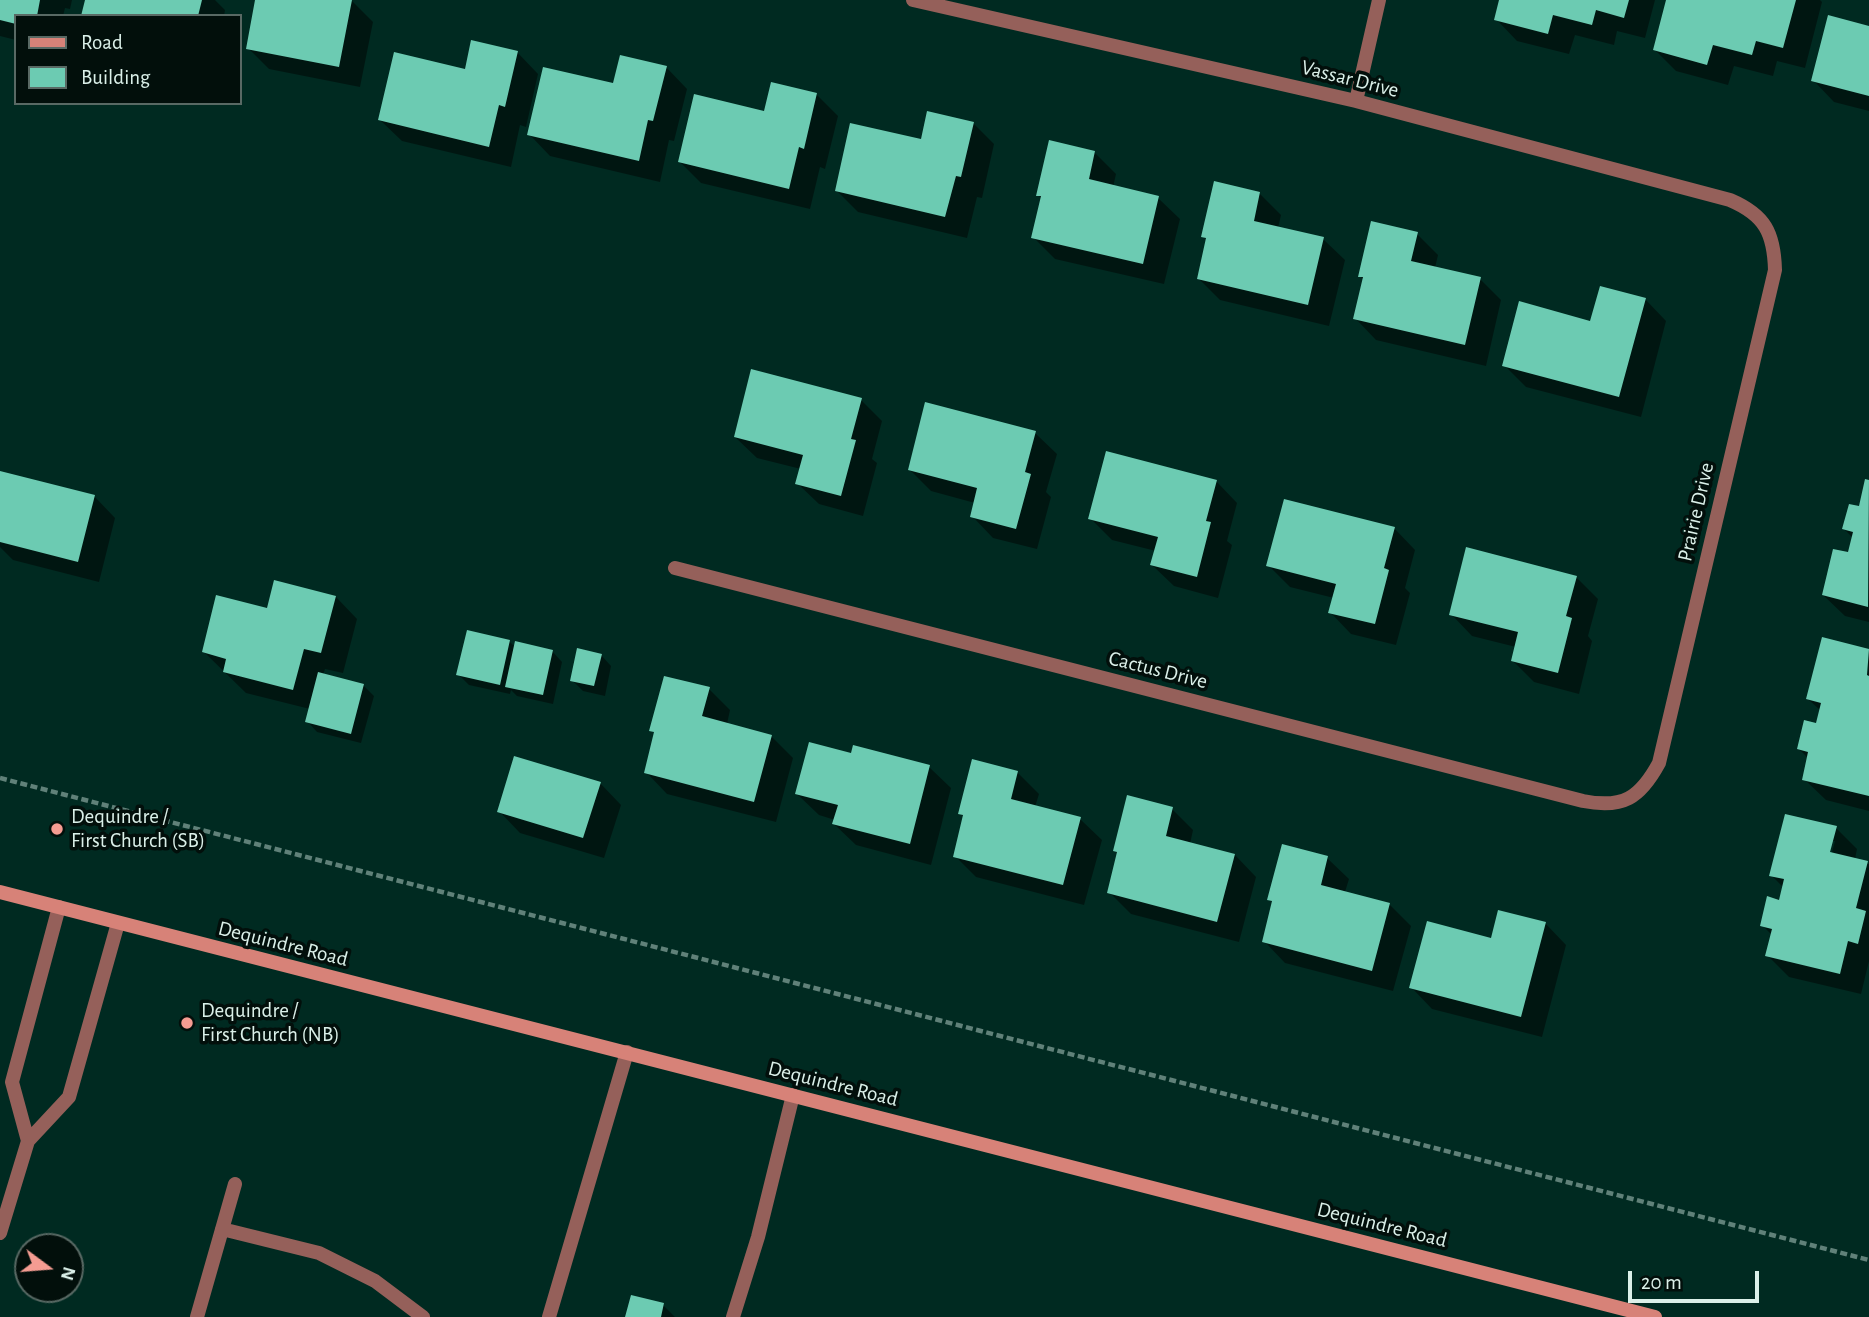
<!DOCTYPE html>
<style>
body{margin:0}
#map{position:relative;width:1869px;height:1317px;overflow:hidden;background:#002a21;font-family:"Alegreya Sans",sans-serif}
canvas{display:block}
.legend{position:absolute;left:14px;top:14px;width:228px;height:91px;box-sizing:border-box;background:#020f0b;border:2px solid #596964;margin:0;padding:9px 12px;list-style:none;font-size:21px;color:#dbf0e9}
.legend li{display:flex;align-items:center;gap:14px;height:35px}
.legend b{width:35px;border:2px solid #596964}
.north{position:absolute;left:14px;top:1233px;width:70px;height:70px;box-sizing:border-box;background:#020f0b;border:2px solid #596964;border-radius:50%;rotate:106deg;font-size:19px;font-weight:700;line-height:28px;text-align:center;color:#dbf0e9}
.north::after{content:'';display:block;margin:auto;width:24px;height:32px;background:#f59c92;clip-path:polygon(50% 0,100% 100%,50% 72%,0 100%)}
.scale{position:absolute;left:1628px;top:1271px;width:131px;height:32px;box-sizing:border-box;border:4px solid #dbf0e9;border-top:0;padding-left:9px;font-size:21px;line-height:24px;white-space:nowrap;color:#dbf0e9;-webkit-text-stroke:5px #020f0b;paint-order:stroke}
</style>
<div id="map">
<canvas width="1869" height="1317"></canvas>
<ul class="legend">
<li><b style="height:9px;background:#d78278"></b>Road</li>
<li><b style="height:19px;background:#6ccbb2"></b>Building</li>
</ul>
<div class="north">N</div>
<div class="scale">20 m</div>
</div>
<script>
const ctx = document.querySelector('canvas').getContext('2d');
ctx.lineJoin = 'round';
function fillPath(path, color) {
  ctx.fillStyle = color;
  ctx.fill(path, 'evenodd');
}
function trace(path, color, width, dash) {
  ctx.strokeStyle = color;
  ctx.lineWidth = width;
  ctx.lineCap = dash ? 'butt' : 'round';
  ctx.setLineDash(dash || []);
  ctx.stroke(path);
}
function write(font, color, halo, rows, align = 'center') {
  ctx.font = font + ' "Alegreya Sans",sans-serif';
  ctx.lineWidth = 7;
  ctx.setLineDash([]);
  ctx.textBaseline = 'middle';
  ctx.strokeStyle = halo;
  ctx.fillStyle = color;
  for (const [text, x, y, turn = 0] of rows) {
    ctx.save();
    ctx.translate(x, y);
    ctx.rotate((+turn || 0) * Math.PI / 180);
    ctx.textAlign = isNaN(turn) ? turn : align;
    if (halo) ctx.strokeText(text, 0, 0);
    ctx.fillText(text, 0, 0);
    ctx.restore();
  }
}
fillPath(new Path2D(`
 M0 0H72L70 9 65 8 63 16H16V40L0 36Z
 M87 0H215L225 10 224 16H83Z
 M257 0 352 1 373 22 360 87 269 69 248 48Z
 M1501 0H1655L1645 38 1617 31 1614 45 1575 35 1569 54 1517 41 1496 19Z
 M1668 0H1820L1822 2 1805 68 1777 61 1773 76 1734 66 1728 85 1676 71 1655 50Z
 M1869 28V111L1834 102 1813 80Z
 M517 52 538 74 526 127 520 125 511 167 402 141 380 120 466 71Z
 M666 67 687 89 674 141 669 140 660 182 550 156 529 134 615 85Z
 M816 94 838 116 825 169 820 167 810 209 701 183 680 162 765 113Z
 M973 123 994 144 982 198 977 197 967 238 858 212 836 190 922 142Z
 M1094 152 1116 174 1113 187 1158 198 1180 219 1164 284 1055 259 1033 237 1042 199 1038 195Z
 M1260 194 1281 215 1278 228 1323 239 1345 260 1329 326 1220 300 1199 279 1207 240 1203 236Z
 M1417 234 1438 255 1435 268 1480 279 1501 300 1486 366 1376 340 1355 318 1364 280 1360 276Z
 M1645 299 1666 321 1641 417 1526 387 1504 365Z
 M861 400 882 421 872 459 877 463 863 516 819 504 797 483 801 469 757 458 735 437Z
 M1035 433 1057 454 1046 492 1051 497 1037 549 993 538 972 516 975 503 931 491 910 470Z
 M0 473 94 496 115 518 99 582 13 560 0 547Z
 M1216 481 1237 503 1227 541 1232 545 1218 598 1174 586 1152 565 1156 551 1112 540 1090 518Z
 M1866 481H1869V622L1845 616 1823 595 1849 554 1853 538 1844 529 1860 508Z
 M1394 528 1415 550 1405 588 1410 593 1396 645 1351 634 1330 612 1334 598 1290 587 1268 565Z
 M1576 577 1598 599 1588 636 1592 641 1579 694 1534 682 1513 661 1516 647 1472 636 1451 614Z
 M336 597 357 619 343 673 325 669 323 675 363 685 374 696 361 743 317 732 307 721 310 709 246 693 204 652 268 610Z
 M1823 639 1869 651V811L1826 800 1804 779 1809 759 1799 749 1817 725 1821 711 1808 699Z
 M510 642 516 648 552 651 562 662 553 704 517 696 511 690 510 694 469 685 458 674Z
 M601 655 611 666 605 696 583 691 572 680Z
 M709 689 730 710 727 724 771 736 793 758 776 822 667 794 646 772 656 734 651 730Z
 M852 755 929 767 951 788 931 865 856 845 834 824 835 820 819 815 797 794Z
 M1018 773 1039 794 1035 807 1080 819 1102 840 1084 905 976 877 955 856 964 817 960 813Z
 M600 783 621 805 604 858 520 833 499 811Z
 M1172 809 1193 830 1190 844 1235 855 1256 877 1239 942 1131 914 1109 892 1119 854 1114 850Z
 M1836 828 1857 849 1855 859 1869 864V961L1861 994 1789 977 1767 955 1772 935 1762 925 1780 902 1784 888 1771 875ZM1831 841H1835L1830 860H1826Z
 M1327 858 1349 879 1345 892 1389 904 1411 926 1393 991 1285 963 1264 941 1273 903 1269 899Z
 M1545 923 1566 945 1542 1037 1432 1009 1411 987 1492 940Z
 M663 1305 675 1317H627Z`), '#0007');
fillPath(new Path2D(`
 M0 0H40L37 16H16V24L0 20Z
 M85 0H202L198 16H81Z
 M255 0H352L339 67 246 49Z
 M1499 0H1629L1624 18 1596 10 1592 25 1553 15 1548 34 1494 20Z
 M1666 0H1796L1783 48 1756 41 1752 55 1713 45 1707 65 1653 50Z
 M1828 15 1869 26V96L1811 81Z
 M471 40 518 51 505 107 499 105 489 147 378 120 394 52 465 69Z
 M620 55 667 66 653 121 648 120 639 161 527 135 543 67 613 83Z
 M771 82 817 93 804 149 799 147 789 189 678 162 694 94 764 111Z
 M927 111 974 122 961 177 956 176 945 217 835 191 850 123 921 139Z
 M1049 140 1095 151 1089 179 1159 196 1143 264 1031 238 1041 196H1036Z
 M1214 181 1260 192 1254 221 1324 237 1308 305 1197 279 1206 238 1201 237Z
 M1371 221 1418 232 1411 261 1481 277 1465 345 1353 319 1363 277H1358Z
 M1600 286 1646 298 1619 397 1502 366 1519 301 1590 321Z
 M751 369 862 398 851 439 856 440 841 496 795 484 803 455 734 437Z
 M925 402 1036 431 1025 472 1031 474 1016 529 970 517 977 488 908 470Z
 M1106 451 1217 480 1206 521 1211 522 1197 577 1150 565 1158 537 1088 519Z
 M0 471 95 495 78 562 0 542Z
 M1865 479 1869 480 1868 607 1822 595 1833 549 1848 552 1853 532 1842 529 1849 504 1859 506Z
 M1284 499 1395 527 1384 568 1389 570 1375 624 1328 613 1336 584 1266 566Z
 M1466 547 1577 576 1566 616 1572 618 1558 673 1511 661 1518 632 1449 615Z
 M274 580 336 596 321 653 304 649 293 690 223 672 226 659 202 652 216 595 267 608Z
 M467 630 510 640 500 685 456 675Z
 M1822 637 1869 649 1867 675 1869 676V796L1802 780 1808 752 1797 749 1804 720 1816 723 1821 703 1806 699Z
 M515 641 553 650 543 695 505 687Z
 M577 648 602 654 594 686 570 681Z
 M318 672 364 684 351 734 305 722Z
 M664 676 710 687 702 716 772 735 754 802 644 773 654 732 649 731Z
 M809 742 851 753 853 745 930 765 910 844 832 824 838 805 795 794Z
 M514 756 601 782 583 838 497 812Z
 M972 759 1018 771 1011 799 1081 817 1063 885 953 857 963 815 958 814Z
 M1127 795 1173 807 1166 836 1235 854 1217 922 1107 893 1117 852 1113 851Z
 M1785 814 1837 826 1830 852 1868 861 1856 908 1866 911 1858 944 1848 941 1840 974 1765 956 1772 929 1760 926 1767 896 1779 900 1784 879 1769 876Z
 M1282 844 1328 856 1321 885 1390 903 1372 971 1262 942 1272 901 1267 900Z
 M1498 910 1546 922 1521 1017 1409 988 1427 921 1491 938Z
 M631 1295 664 1303 661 1317H625Z`), '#6ccbb2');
trace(new Path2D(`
 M0 778 1869 1260`), '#608179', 4.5, [7, 3.5]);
trace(new Path2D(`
 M28 1141 12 1082 59 907
 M222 1229 319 1253 375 1281 423 1317
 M0 1233 28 1141 69 1097 118 923
 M197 1317 235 1184
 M549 1317 627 1052
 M733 1317 758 1237 793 1095`), '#95605a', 14);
trace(new Path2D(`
 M1356 101 1379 0
 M675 568 1583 801C1623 809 1640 798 1659 763L1775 270C1774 233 1765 215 1730 200L1356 101 913 0`), '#95605a', 14);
trace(new Path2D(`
 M0 892 1655 1317`), '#d78278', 14);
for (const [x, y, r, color] of [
 [57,829,7,"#f59c92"],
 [187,1023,7,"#f59c92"]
]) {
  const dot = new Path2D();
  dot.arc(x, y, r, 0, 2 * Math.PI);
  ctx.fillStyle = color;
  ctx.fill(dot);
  trace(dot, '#020f0b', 2.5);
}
write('21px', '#dbf0e9', '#020f0b', [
 ["Vassar Drive",1350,79,14],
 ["Prairie Drive",1696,512,-77],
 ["Cactus Drive",1158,670,14],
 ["Dequindre Road",283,944,14],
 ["Dequindre Road",833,1084,14],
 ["Dequindre Road",1382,1225,14]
]);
write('21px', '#dbf0e9', '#020f0b', [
 ["Dequindre /",71,817],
 ["First Church (SB)",71,841],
 ["Dequindre /",201,1011],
 ["First Church (NB)",201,1035]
], 'left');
</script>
